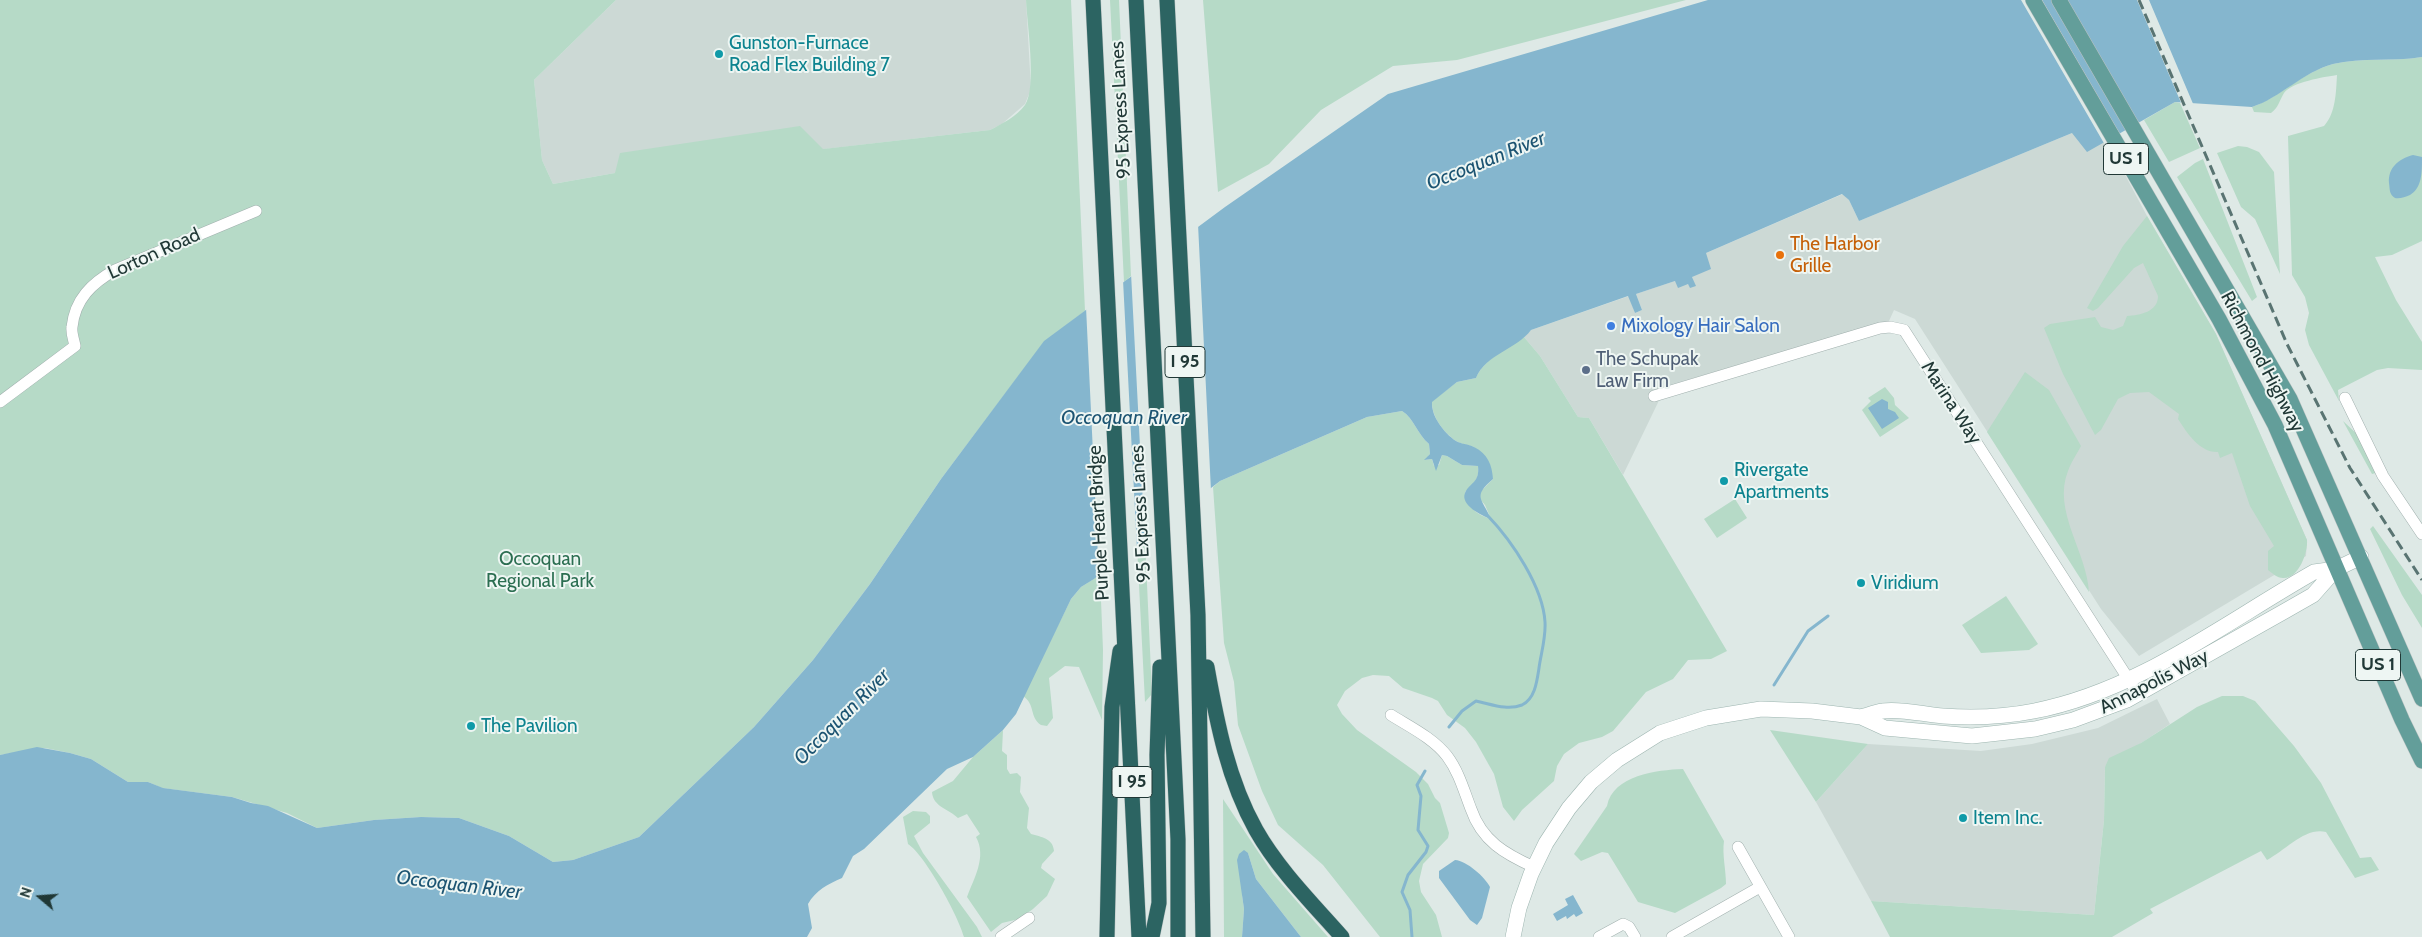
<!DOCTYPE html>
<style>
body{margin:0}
#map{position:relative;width:2422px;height:937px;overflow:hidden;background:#dee9e6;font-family:Cabin,sans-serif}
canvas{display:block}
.north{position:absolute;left:15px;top:872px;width:50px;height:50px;-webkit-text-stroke:4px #eef6f3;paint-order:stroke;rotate:288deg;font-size:14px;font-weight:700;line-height:20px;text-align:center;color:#203836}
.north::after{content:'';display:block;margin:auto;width:18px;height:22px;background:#203836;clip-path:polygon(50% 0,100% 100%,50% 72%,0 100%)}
</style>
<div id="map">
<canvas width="2422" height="937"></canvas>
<div class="north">N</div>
</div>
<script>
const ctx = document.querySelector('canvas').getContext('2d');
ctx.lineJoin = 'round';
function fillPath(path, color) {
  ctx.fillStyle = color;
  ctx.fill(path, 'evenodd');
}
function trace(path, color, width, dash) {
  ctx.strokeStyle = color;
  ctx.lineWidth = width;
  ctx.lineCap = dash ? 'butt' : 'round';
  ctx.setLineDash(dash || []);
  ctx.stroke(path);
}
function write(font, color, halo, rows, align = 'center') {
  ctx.font = font + ' Cabin,sans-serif';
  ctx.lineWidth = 4;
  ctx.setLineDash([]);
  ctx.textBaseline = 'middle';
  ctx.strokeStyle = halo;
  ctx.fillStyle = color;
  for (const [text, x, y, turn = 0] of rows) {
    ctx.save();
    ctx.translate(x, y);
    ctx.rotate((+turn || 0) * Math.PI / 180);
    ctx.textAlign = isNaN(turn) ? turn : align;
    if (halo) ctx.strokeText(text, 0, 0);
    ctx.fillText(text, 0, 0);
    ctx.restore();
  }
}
fillPath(new Path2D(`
 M616 0H1026L1031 89 1025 104 1002 124 990 130 615 173 553 184 542 160 534 80Z
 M2072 133 2107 141 2147 216 2216 334 2307 540 2306 556 2139 656 2101 609 1915 319 1894 310 1889 321 1666 386 1623 475 1589 418 1578 417 1540 356 1524 337 1531 330 1629 296 1635 313 1642 310 1636 294 1675 281 1695 286 1692 277 1706 253 1843 194 1849 200 1859 221Z
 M2157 699 2170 724 2105 767 2104 820 2094 915 1871 901 1816 802 1868 744 1981 751 2032 744 2098 728Z`), '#ccd9d5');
fillPath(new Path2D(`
 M0 0H616L534 80 542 160 553 184 615 173 620 153 800 126 823 149 990 130C1002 124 1017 116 1025 105 1037 88 1027 23 1026 0H1071L1085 311 1044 342 941 479 870 584 813 660 754 727 639 837 573 860 553 862 509 836 459 818 421 817 374 820 317 828 287 813 232 797 162 788 148 782H128L91 759 70 753 45 748 0 755Z
 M1110 0H1119L1131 276 1124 282Z
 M1203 0H1686L1457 60 1393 66 1321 110 1269 164 1218 192Z
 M2422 57V241L2392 255 2375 257 2396 300 2422 342V370L2388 368 2377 370 2338 390 2339 401 2309 345 2305 330 2309 313 2305 297 2292 275 2288 136 2324 126C2336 113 2336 92 2337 75 2324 77 2292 82 2284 93 2279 101 2279 107 2271 113L2254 112 2252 107C2280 97 2303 72 2333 64 2362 57 2393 62 2422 57Z
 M2175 102 2180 103 2200 148 2169 162 2144 120Z
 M2238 146 2247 147 2259 152 2274 172 2280 274 2255 219 2241 207 2217 153Z
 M2203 159 2257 297 2252 301 2177 177 2195 163Z
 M2147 216 2216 334 2307 540C2308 552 2299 579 2283 578 2277 578 2272 573 2268 570V551L2274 546 2250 506 2232 453 2220 458 2218 452C2200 453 2187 433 2178 419L2179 414 2149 392 2130 393 2118 399 2101 430 2095 435 2063 374 2044 328 2050 324 2095 317 2101 327 2113 330 2123 326 2127 316C2140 315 2158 312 2158 296L2143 263 2134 268 2098 308 2093 311 2087 308 2123 246Z
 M1524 337 1540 356 1578 417 1589 418 1727 651 1711 659 1688 660 1673 679 1646 692 1613 731 1602 737 1579 743 1564 754 1557 766 1554 781 1522 810 1514 821 1503 807 1494 774 1476 742 1465 728 1447 715 1438 701 1432 698 1403 688 1389 676 1373 675 1362 678 1345 691 1337 705 1342 714 1357 730 1416 772 1428 784 1435 798 1440 803 1449 833 1448 838 1423 864 1419 881 1421 892 1436 915 1442 937H1380L1323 865 1278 825 1262 791 1238 725 1234 682 1224 643 1213 487 1220 481 1367 417 1402 411C1414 418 1417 434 1429 444L1430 454 1425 460 1432 459 1434 466 1439 465 1442 455 1447 456 1462 465 1478 466C1480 477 1474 485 1465 492 1467 507 1477 515 1491 519L1485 505 1479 498V493L1493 479 1474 447C1468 445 1461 444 1456 441 1444 433 1431 416 1432 401L1457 382 1476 378C1484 359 1507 348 1524 337Z
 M2025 372 2049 390 2081 446C2077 454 2071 462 2068 471 2052 511 2087 552 2089 592L1987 432Z
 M1885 387 1894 398 1895 405 1909 418 1880 437 1862 410 1871 401 1868 398Z
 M2343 421 2358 435 2376 473 2372 474Z
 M1735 499 1747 518 1717 538 1704 519Z
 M2373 526 2422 595V628L2402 595 2370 529Z
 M1145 540 1152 694 1145 702 1137 546Z
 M1100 575 1103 650 1102 720 1079 667 1065 666 1049 678 1053 718 1047 726 1041 725C1029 717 1036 705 1023 696L1071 599 1081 587Z
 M2006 596 2038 644 2029 650 1981 653 1962 625Z
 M2222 696H2243L2255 701 2294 746 2321 783 2360 858 2371 857 2379 870 2355 878 2326 832C2305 827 2286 850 2267 860L2261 851 2150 909 2153 913 2112 937H1890L1871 901 2094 915 2104 820 2105 767 2109 758 2141 743 2197 707Z
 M1003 730 1002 751 1007 755V769L1010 774 1017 773 1021 777 1020 792 1029 808 1027 828 1031 834C1041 837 1053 838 1054 851L1042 864 1041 868 1055 879 1047 896 1033 909 1019 919 1002 923 991 932 967 897C974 878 987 857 976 837L980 834 967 814 958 818C949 809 933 807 932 792L953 781 973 757Z
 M1770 730 1868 744 1816 802Z
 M1683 769 1724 841C1722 855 1726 869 1726 884L1721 888 1675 913 1638 902 1608 853 1602 852 1581 861 1574 854 1607 806C1613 775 1657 770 1683 769Z
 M1223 799 1273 874 1328 937H1301L1256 879 1248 853 1242 895 1244 909 1242 937H1224Z
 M913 811 926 812 930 816V823L914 836 923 853 977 927 982 937H964C959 917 925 855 908 844L903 817Z`), '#b6dac7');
fillPath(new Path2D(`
 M1708 0H2422V57C2393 62 2362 57 2333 64 2303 72 2280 98 2252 107L2175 102 2087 152 2072 133 1859 221 1849 200 1842 194 1706 253 1711 269 1692 277 1696 286 1690 288 1688 284 1678 288 1675 281 1636 294 1642 310 1635 313 1628 296 1531 330C1517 349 1486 354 1476 378L1457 382 1432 402C1431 416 1444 433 1456 441 1461 444 1468 444 1474 447 1488 454 1492 465 1493 479 1472 497 1482 498 1491 519 1482 516 1460 505 1465 493 1469 483 1480 483 1478 466L1462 465 1447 456 1442 455 1436 471 1432 459 1424 460 1430 454 1429 444C1417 434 1414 418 1402 411L1367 417 1220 481 1094 579 1081 587 1071 599 1016 714 1003 730 973 757 947 769 864 849 853 856 842 878C828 884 816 890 808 904L812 928 807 937H0V755L37 747 70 753 91 759 128 782H148L163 788 232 797 251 803 268 806 317 828 374 820 421 817 459 818 509 836 553 862 573 860 639 837 754 727 813 660 870 584 941 479 1044 341 1225 207 1388 94Z
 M2413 155 2422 157C2422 173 2422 188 2410 195 2405 197 2400 199 2395 198 2389 194 2390 190 2389 183 2388 168 2398 159 2413 155Z
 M1882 399 1888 402V409L1895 412 1899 418 1882 429 1868 408Z
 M1244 850 1248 853 1256 879 1301 937H1242L1244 909 1237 860 1239 854Z
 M1455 860C1467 861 1485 877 1490 887L1482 918 1477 925 1470 920 1439 878V871Z
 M1573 895 1583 913 1576 917 1574 914 1567 919 1566 916 1557 921 1553 914 1568 905 1565 899Z`), '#85b6ce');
fillPath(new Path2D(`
 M2021 0H2042L2121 136 2105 145Z
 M2137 0H2149L2194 106 2182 105Z
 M1198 224 1211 491 1145 543 1131 273Z
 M1123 280 1137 549 1099 578 1086 307Z`), '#dee9e6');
trace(new Path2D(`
 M1774 685 1808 631 1828 616
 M1449 727 1462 711 1476 701C1491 704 1507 711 1522 705 1535 699 1537 681 1539 668 1541 653 1546 638 1545 622 1543 587 1512 541 1488 516
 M1412 937 1410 910 1402 892 1408 875 1426 852 1428 846 1418 830 1421 796 1417 785 1425 771`), '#85b6ce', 3);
const street = new Path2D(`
 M1654 396 1880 328 1890 327 1904 330 2138 694
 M2345 398 2383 476 2422 534
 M0 402 75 346C74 340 71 333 72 327 75 299 92 283 115 270L256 211
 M1391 715C1410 727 1433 738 1447 756 1459 772 1464 791 1471 809 1482 841 1505 854 1534 867
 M1738 847 1789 937
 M1001 937 1029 918
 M1599 937 1623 924 1629 927 1635 937
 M1672 937 1760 887`);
const secondary = new Path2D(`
 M1861 717C1868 715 1876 712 1883 711 1900 708 1926 715 1943 716 1973 718 2004 717 2034 711 2138 691 2224 623 2314 572L2336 569 2361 557
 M1513 937 1519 908 1531 874 1546 843 1569 808 1591 782 1617 760 1660 733 1706 718 1761 709 1812 711 1861 717 1885 728 1972 736 2035 729 2073 720 2127 700 2285 611 2313 595 2336 569`);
const primary = new Path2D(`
 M2033 0 2219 319 2275 425 2402 720 2422 761
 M2059 0 2290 399 2422 699`);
const highway = new Path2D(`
 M1093 0 1139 937
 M1136 0 1178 839V937
 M1167 0 1198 615 1203 937
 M1207 667C1217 723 1228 780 1256 830 1278 869 1312 903 1342 937
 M1107 937 1112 707 1120 651
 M1152 937 1159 903 1157 755 1160 667`);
trace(street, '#a1b0ae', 12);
trace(secondary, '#9db5b0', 16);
trace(primary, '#bcc3c3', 16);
trace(highway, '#bcc3c3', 16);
trace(street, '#fff', 11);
trace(secondary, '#fff', 15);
trace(primary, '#639e9a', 15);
trace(highway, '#2c6462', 15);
trace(new Path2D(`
 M2139 0 2287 344 2350 468 2422 580`), '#597472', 3, [10, 5]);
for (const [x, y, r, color] of [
 [719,54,5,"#0f9aa8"],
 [1780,255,5,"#e8710a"],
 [1611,326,5,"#3f7fe0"],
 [1586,370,5,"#5c6f8a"],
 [1724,481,5,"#0f9aa8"],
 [1861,583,5,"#0f9aa8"],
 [471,726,5,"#0f9aa8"],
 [1963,818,5,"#0f9aa8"]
]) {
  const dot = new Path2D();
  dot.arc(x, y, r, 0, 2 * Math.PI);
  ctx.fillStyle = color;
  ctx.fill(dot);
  trace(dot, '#eef6f3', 2);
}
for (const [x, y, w] of [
 [2126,159,45],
 [1185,362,40],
 [2378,665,45],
 [1132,782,40]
]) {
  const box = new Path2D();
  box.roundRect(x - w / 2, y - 15.5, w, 31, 4);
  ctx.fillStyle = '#eef6f3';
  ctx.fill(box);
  trace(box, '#203836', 1);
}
write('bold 18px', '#203836', null, [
 ["US 1",2126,159],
 ["I 95",1185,362],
 ["US 1",2378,665],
 ["I 95",1132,782]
]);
write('19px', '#0d838f', '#eef6f3', [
 ["Gunston-Furnace",729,43],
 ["Road Flex Building 7",729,65],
 ["Rivergate",1734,470],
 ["Apartments",1734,492],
 ["Viridium",1871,583],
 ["The Pavilion",481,726],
 ["Item Inc.",1973,818]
], 'left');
write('19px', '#203836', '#eef6f3', [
 ["95 Express Lanes",1121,110,-93],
 ["Lorton Road",154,254,-24],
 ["Richmond Highway",2262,362,62],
 ["Marina Way",1951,403,57],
 ["95 Express Lanes",1141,514,-93],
 ["Purple Heart Bridge",1099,523,-93],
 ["Annapolis Way",2154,682,-27]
]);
write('19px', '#c56008', '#eef6f3', [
 ["The Harbor",1790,244],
 ["Grille",1790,266]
], 'left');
write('19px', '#366cbe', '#eef6f3', [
 ["Mixology Hair Salon",1621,326]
], 'left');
write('19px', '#4e5e75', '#eef6f3', [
 ["The Schupak",1596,359],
 ["Law Firm",1596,381]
], 'left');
write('19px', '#2b6e51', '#eef6f3', [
 ["Occoquan",540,559],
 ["Regional Park",540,581]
]);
write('italic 20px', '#1c5472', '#eef6f3', [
 ["Occoquan River",1486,161,-22],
 ["Occoquan River",1124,418],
 ["Occoquan River",842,717,-45],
 ["Occoquan River",459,885,7]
]);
</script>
